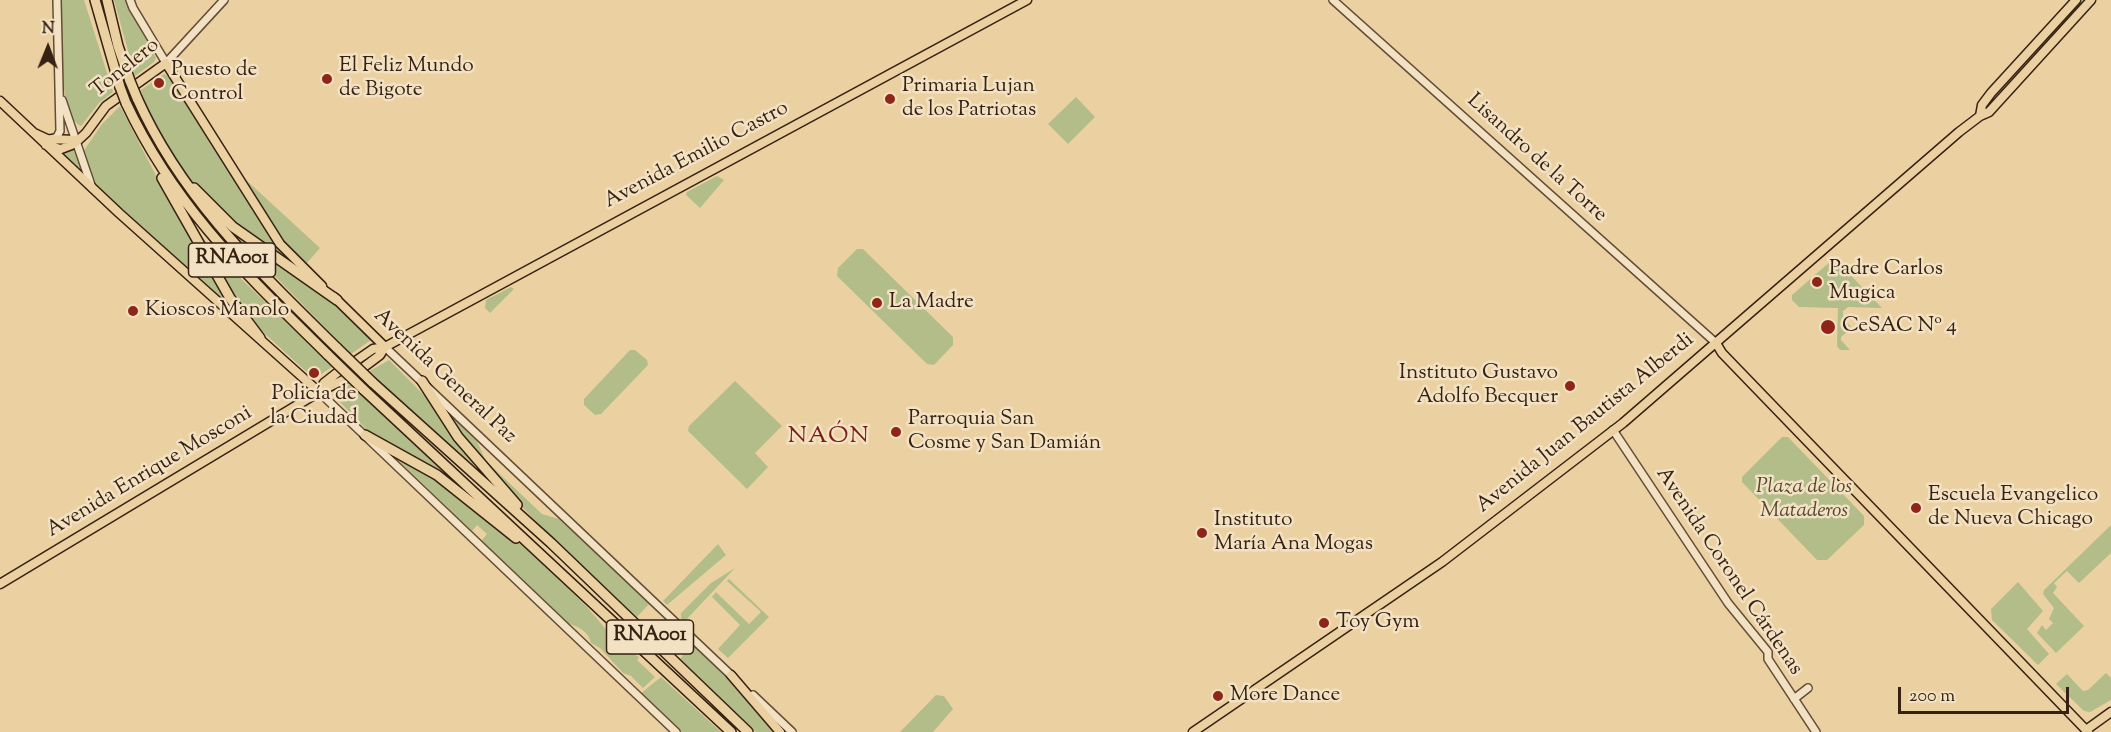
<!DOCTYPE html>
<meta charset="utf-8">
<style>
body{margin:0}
#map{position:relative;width:2111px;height:732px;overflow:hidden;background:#ebd1a2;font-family:"Sorts Mill Goudy",serif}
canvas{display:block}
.north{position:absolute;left:18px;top:18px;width:60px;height:60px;-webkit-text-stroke:4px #f2e1c3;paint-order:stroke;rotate:1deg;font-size:16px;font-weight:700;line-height:24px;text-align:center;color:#362112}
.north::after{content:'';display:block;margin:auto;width:21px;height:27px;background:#362112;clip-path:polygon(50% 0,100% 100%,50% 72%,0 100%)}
.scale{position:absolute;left:1898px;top:687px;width:171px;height:27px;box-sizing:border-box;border:3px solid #362112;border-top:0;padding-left:8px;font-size:18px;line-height:21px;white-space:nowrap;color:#362112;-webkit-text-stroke:4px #f2e1c3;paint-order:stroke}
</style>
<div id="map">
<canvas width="2111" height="732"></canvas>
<div class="north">N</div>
<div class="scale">200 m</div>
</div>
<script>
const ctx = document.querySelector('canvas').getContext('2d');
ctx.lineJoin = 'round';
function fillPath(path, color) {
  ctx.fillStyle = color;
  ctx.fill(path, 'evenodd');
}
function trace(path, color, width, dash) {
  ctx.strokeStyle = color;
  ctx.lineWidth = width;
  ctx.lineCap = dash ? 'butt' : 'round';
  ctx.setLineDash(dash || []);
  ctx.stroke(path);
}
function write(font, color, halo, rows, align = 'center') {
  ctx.font = font + ' "Sorts Mill Goudy",serif';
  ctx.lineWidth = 5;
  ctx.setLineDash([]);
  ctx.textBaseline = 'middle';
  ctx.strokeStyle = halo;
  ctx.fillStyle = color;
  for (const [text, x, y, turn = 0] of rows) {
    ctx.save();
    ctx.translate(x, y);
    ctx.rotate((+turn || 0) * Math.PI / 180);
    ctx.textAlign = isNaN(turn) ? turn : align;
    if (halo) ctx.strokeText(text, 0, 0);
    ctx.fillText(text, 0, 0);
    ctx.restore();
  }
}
fillPath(new Path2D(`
 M59 0H84L113 92 99 103 81 126C58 117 60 24 59 0Z
 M114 0H127L156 58 154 62 135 76Z
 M2082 0H2085L2036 55 2034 54Z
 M164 74 174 79 297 266C230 227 163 167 141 90Z
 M1076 97 1095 117 1068 144 1048 124Z
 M120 106 177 216 233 309 96 187 83 152 102 124Z
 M75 145 88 182 55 150Z
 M717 176 724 180 700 208 686 195 687 192Z
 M245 179 320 248 306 264 288 248Z
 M220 220 325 295 371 340 351 354Z
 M190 223 223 261 332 367 315 378 311 376 252 322 237 304Z
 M857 249H863L953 337V345L934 365 927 364 837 276 838 268Z
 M1831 261H1837L1882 308 1848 307 1843 311V318L1852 328 1841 337V340L1850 350H1840L1837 346 1838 308 1799 307 1792 300V295Z
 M511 287 514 289 490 313 485 308 486 300Z
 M630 350H635L647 360 648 365 601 414 595 415 584 405V399Z
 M389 360 432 403 482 472 368 372Z
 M735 381 782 426 755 453 768 467 747 489 688 431 689 426Z
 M350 384 466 493 370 433 338 400 341 390Z
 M442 404 475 437 486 461 542 514 559 519 649 604 637 617C567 552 492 487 442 404Z
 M1782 437H1788L1864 516V525L1827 560H1817L1742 482V477Z
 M393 455C464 487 524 547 580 600 599 619 615 644 639 657L637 660 655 677 643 688 631 676 623 673 600 648 591 643C589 633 579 626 569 624L481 541 487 534 477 525 472 531Z
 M2111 525V553L2079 583 2067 571 2054 583 2057 587 2053 593 2084 626 2056 653 2037 633 2042 625 2046 630 2053 623 2049 619 2054 608 2043 594 2044 590Z
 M718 544 726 555 667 605 663 601Z
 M735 568 684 622 681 618V613L711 583Z
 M729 579 769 617 728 658 718 649 740 625 712 597 716 592 749 624 761 612 727 581Z
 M2018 582 2043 611 2027 629 2049 654 2038 665 1992 620 1991 609Z
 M692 641 730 677 778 732H756L680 659Z
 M2106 673 2111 678V700L2090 712 2084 711 2056 684 2067 674 2083 691 2088 690Z
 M661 677 721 732H680L640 694Z
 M936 695 944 696 953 709 933 732H900Z`), '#b2bd89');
const minor = new Path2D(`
 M130 0 133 8 166 63 224 0
 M1333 0 1716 343
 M62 100 92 188
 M51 139 57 137 60 131 57 0
 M385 347 733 677
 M319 392 676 732
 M1613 430 1728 603 1768 652V659L1816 732
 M753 695 792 732
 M1794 699 1808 688`);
const major = new Path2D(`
 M0 101 34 133 47 139 77 140
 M1980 116 1982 105 1991 93 2076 0
 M34 133 119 213 319 392
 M46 145 61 149 74 144 86 133 106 106 166 63 280 244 322 286
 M334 297 385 347
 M1716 343 1722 353 2088 732
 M357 360 373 349 385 347 1027 0
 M364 367 380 355 385 347
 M319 392 324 383 338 372
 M0 584 319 392 345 379
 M731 675 780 732
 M2086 730 2111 712
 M1193 732 1442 562 1623 423 1959 132 1980 116 1989 112 2091 0`);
const highway = new Path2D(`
 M95 0 120 87
 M107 0 118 46 130 81
 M137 98C182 199 259 271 337 348
 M126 103C176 209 246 274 328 355
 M162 178 230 298 260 338
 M194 188 233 227 337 300
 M422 381 458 437 517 505
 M372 382 551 543 748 732
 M363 389 731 732
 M365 435 437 475 516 538`);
trace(minor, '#634d36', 10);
trace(major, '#362112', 11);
trace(highway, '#362112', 12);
trace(minor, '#f2e1c3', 7);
trace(major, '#ebd1a2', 8);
trace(highway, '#ebd1a2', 9);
const highwayBridge = new Path2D(`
 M130 81 137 98
 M120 87 126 103
 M337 348 372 382
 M328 355 363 389`);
trace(highwayBridge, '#362112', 12, []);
trace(highwayBridge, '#ebd1a2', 9);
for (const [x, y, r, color] of [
 [327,79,6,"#8f2418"],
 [159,83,6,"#8f2418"],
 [890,99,6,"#8f2418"],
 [1817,282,6,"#8f2418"],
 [877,303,6,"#8f2418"],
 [133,311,6,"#8f2418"],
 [1828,327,8,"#8f2418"],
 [314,373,6,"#8f2418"],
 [1570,386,6,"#8f2418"],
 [896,432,6,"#8f2418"],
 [1916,508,6,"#8f2418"],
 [1202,533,6,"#8f2418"],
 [1324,623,6,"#8f2418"],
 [1218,696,6,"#8f2418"]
]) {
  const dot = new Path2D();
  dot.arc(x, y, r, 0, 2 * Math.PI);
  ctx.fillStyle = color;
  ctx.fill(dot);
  trace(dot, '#f2e1c3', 2);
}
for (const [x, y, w] of [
 [232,260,87],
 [650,637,87]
]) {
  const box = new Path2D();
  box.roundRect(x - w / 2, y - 17, w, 34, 4.5);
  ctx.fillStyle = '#f2e1c3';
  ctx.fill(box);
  trace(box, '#362112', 1.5);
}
write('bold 20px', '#362112', null, [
 ["RNA001",232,260],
 ["RNA001",650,637]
]);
write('21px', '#362112', '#f2e1c3', [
 ["El Feliz Mundo",339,67],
 ["de Bigote",339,91],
 ["Puesto de",171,71],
 ["Control",171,95],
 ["Primaria Lujan",902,87],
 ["de los Patriotas",902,111],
 ["Padre Carlos",1829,270],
 ["Mugica",1829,294],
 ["La Madre",889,303],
 ["Kioscos Manolo",145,311],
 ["CeSAC Nº 4",1842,327],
 ["Instituto Gustavo",1558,374,"right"],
 ["Adolfo Becquer",1558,398,"right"],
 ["Policía de",314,395,"center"],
 ["la Ciudad",314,419,"center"],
 ["Parroquia San",908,420],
 ["Cosme y San Damián",908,444],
 ["Escuela Evangelico",1928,496],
 ["de Nueva Chicago",1928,520],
 ["Instituto",1214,521],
 ["María Ana Mogas",1214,545],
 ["Toy Gym",1336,623],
 ["More Dance",1230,696]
], 'left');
write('21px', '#362112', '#f2e1c3', [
 ["Tonelero",126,69,-39],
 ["Avenida Emilio Castro",697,156,-28],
 ["Lisandro de la Torre",1536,159,42],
 ["Avenida General Paz",444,377,43],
 ["Avenida Juan Bautista Alberdi",1586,424,-39],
 ["Avenida Enrique Mosconi",150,473,-31],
 ["Avenida Coronel Cárdenas",1728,572,56]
]);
write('italic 21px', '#554830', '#f2e1c3', [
 ["Plaza de los",1804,488],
 ["Mataderos",1804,512]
]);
ctx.letterSpacing = '1.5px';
write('24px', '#7a1f14', '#f2e1c3', [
 ["NAÓN",829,438]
]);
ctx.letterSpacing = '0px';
</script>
